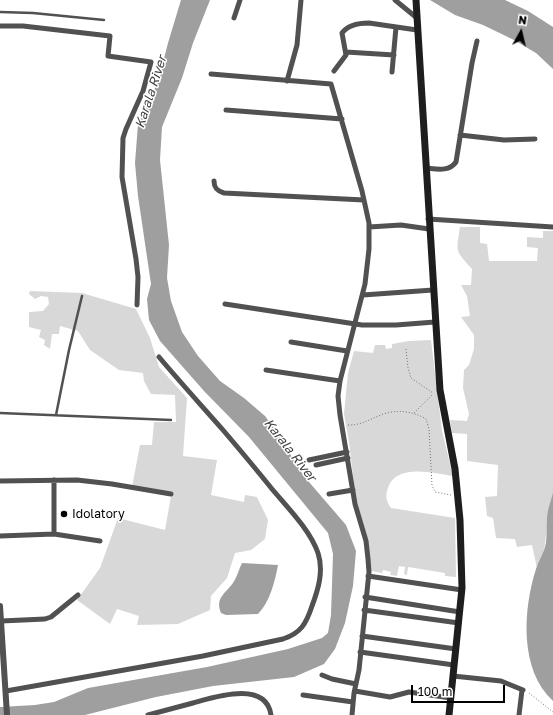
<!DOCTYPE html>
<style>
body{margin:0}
#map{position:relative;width:553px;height:715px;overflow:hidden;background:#fff;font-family:"Golos Text",sans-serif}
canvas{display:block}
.north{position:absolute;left:501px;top:12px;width:40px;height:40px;-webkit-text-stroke:3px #fff;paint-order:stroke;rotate:8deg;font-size:11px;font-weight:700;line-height:16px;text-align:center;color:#000}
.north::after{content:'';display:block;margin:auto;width:14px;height:18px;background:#000;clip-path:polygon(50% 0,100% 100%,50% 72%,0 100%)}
.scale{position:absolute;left:411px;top:685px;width:94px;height:18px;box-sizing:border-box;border:2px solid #000;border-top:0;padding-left:5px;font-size:12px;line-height:14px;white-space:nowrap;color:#000;-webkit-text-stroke:3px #fff;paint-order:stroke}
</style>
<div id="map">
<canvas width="553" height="715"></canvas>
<div class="north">N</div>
<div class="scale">100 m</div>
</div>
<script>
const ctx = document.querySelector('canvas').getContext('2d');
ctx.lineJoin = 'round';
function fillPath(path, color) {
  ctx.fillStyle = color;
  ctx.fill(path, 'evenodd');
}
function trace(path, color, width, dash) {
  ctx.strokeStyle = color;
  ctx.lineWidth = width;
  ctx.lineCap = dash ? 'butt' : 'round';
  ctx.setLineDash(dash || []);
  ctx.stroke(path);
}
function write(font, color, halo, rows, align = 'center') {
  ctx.font = font + ' "Golos Text",sans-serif';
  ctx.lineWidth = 3;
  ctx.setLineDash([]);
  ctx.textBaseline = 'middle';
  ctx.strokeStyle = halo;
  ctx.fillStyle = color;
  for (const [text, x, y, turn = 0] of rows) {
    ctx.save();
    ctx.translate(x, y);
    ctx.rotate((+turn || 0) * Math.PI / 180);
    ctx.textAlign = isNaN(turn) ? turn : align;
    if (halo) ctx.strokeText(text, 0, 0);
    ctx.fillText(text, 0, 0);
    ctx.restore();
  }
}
fillPath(new Path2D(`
 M460 227H480V243L487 244 489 261H537L538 248 527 247V237L543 238V231H553V492C551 501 547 511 547 520 545 542 547 547 537 568L532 545 517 547 515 539 496 538 493 518 487 516 485 497 497 496 498 465 467 461V434L452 433 450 420 467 421 469 414 463 388 464 370 469 365 474 349V335L461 317 470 316 467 296 461 285H471L472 269C455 250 456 253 460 227Z
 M30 291 82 293 136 309 150 338 159 367 187 398 183 456 217 460 211 495 244 502 245 495 257 497 268 520 265 539 251 550 235 553 227 578 211 596 210 610 178 624 137 625 139 616 117 609 110 624 77 600 100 568 118 518 165 530 171 496 132 487 140 445H152L154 422H176L175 395 151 394 144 381 143 373 119 370 90 350 78 331 60 326 59 334H52L50 349 44 345 45 340 39 337 41 330 29 327V312L43 311 49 304 48 297 41 296 35 299 29 294Z
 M431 340 442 431 453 476C434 473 396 463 388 488 385 496 386 501 391 508L455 518 456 577 445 576V573L408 567 407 575 404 574 405 567 399 566 397 576 390 575 391 572 383 570 382 573 371 571 356 502 349 442 344 414 348 373 354 351 373 353 375 345H385L386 349 392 348V344L409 341Z`), '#d8d8d8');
fillPath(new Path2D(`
 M181 0H210L193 43 182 78 162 127 160 160 169 245 167 278 171 301 182 332 198 356 220 381 244 398 265 416 278 434 303 475 346 525 356 551 353 586 345 623 335 649 324 664 294 677 213 686 156 697 85 715H0V707L35 705 54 702 88 688 207 667 288 649 322 638 328 633 331 615 333 554 328 533 249 437 204 391 160 341 149 320 147 299 151 284 138 196 135 163 138 124 158 82 168 43Z
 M430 0H505L528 11 553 27V69L536 53 514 40 483 25 455 15Z
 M553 492V701C519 670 523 609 536 569 539 560 544 553 546 543 547 535 546 527 547 519 547 510 551 501 553 492Z
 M242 563 278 565C275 581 270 602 258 614L226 615 221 613C215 598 225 594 233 583 237 577 239 569 242 563Z`), '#9f9f9f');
trace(new Path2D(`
 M406 349 408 368 411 378 433 393
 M414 413 433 394
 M348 425C362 425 368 420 381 415 395 409 413 411 426 419L429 429 432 485 435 492 451 495
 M529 693 553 712`), '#737373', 1, [1, 2]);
trace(new Path2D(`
 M0 12 33 13 104 20
 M0 413 171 420
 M56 415 69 350 82 296`), '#515151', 2.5);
trace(new Path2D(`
 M395 0 417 18
 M234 18 240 0
 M0 26H23L110 36 108 56 151 62 143 91 126 129 123 138 122 177 136 259 138 277 137 305
 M346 52 394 55
 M334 71 346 55 342 33C348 25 359 23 369 23L417 30
 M392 72 396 27
 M211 74 331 84 362 191 369 223V249L365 284 340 381 338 396 340 415 355 504 366 541 368 559 369 572 359 670 354 693 352 715
 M287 81 297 45 301 0
 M226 110 342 119
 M460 135 504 140 535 139
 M426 168C437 169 449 172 456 162L472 63 477 41
 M214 181C214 188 217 191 224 193L364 200
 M428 219 553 227
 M369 227 401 225 429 229
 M363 295 433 290
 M225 304 362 325H396L435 322
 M291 342 347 351
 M266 370 340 381
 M309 460 347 452
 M316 465 348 458
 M54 480V534
 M0 481 77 480 112 484 171 494
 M329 494 353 490
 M0 536 54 534 100 541
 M368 576 462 590
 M365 597 460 612
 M364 610 459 623
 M1 621 45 619 51 617 78 595
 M362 636 456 649
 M360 652 454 665
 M322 675 332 679 356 684
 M453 676 501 681 523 690
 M6 691 203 656 283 639C301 633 306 624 312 606 318 590 324 571 318 553 310 530 288 508 272 489 256 469 240 450 223 430 202 406 180 382 159 357
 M355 691 390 697 409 692 451 698
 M303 695 353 702
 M148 715C163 711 178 707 193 703 215 697 266 680 271 715
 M519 715 522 690`), '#515151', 5);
trace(new Path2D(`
 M0 606 7 715`), '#515151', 6);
trace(new Path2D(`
 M416 0 440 390 455 469 460 520 462 588 449 715`), '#1e1e1e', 7);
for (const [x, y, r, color] of [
 [64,514,4,"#000"]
]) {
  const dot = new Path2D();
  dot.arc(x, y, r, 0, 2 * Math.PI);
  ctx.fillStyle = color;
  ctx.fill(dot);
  trace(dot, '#fff', 1.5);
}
write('12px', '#000', '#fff', [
 ["Idolatory",72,514]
], 'left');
write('italic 13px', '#404040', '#fff', [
 ["Karala River",151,92,-72],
 ["Karala River",290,450,52]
]);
</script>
